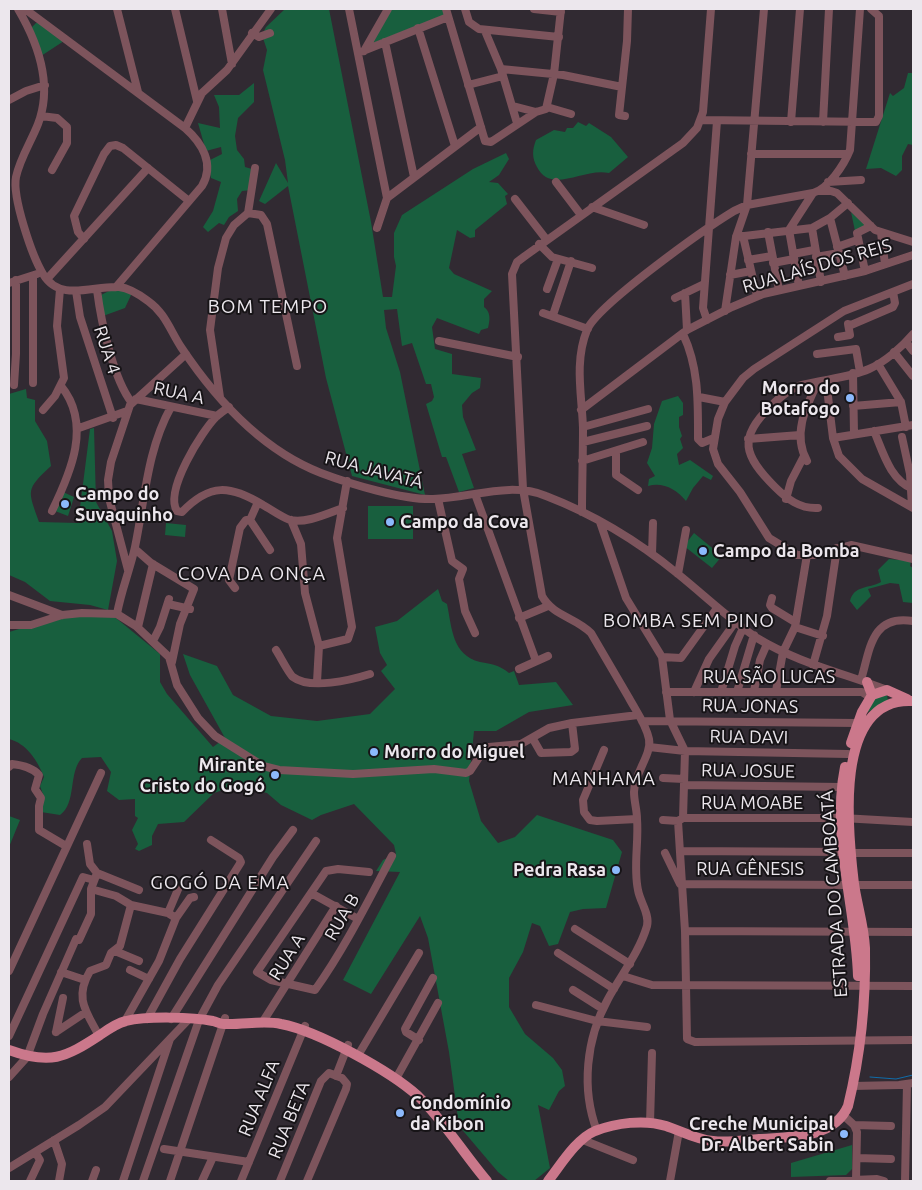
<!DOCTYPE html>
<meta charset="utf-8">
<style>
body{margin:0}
#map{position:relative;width:922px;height:1190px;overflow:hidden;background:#312a32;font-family:Ubuntu,sans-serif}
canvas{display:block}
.frame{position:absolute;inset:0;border:10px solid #ece7ed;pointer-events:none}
</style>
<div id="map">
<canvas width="922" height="1190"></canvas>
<div class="frame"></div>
</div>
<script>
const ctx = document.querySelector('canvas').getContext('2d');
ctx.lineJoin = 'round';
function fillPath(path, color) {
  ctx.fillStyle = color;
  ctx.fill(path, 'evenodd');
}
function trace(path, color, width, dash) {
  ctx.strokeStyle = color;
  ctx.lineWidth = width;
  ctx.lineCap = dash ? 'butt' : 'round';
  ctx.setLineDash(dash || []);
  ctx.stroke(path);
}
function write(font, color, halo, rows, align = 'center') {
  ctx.font = font + ' Ubuntu,sans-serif';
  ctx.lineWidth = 4;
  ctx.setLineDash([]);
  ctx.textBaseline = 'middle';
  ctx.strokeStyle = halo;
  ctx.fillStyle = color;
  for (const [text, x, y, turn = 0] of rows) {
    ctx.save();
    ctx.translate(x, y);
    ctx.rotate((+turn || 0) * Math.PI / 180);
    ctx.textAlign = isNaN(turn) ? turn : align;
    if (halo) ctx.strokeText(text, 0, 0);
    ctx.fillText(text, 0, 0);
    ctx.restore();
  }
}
fillPath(new Path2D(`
 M285 9H329L371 222 383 297H392L396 266 394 257V233L402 215 473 169 506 153 509 159 499 175 489 182 498 183 508 194 505 196 507 204 475 230V237L470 238 457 230 449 268 454 274 492 291 484 299V307C491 312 490 320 488 328L481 330 479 334 437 318 432 327 435 349 452 354V374L481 378 480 388 472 393 462 405 463 417 476 450 462 454 474 488 459 492 446 457H442L426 404 432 401 434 397 431 384H426L412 343 402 346 397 309 384 310 386 328 400 372 425 495 352 476 326 378 288 186 265 204 259 201 276 163 288 183 285 160 263 70 267 50 262 35 266 27Z
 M392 9H443L445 15 371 44Z
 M36 23H40L64 41 41 56 31 28Z
 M908 73H913V145L908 144 902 156V170L896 176 881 168 866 169 890 93 893 96 904 88Z
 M254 83V102L238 118 235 136 237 150 244 159 245 167 252 169 251 190 242 191 237 199 238 211 229 217 224 225 219 223 208 232 203 227 213 211 221 182 211 178 208 161 222 154 221 147 206 151 198 123 220 128 219 107 214 95H239Z
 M578 122 586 126 589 123 611 137 628 157 609 173C584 167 551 195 537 167 532 158 532 150 536 140L554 130 565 132 567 128H573Z
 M851 212 852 213 867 226 855 231Z
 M109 291H127L132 293 125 308 103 316 101 295Z
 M26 389 27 398 35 400V421L47 441 51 466C25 490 28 490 39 522L78 523 90 429 94 428 96 502 112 531 117 561 108 610 90 605 50 601 25 582 9 575V394Z
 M678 396 683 403V415L679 417V427L682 436 680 439 683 448 677 454 679 465 690 460 713 476 711 480 703 476 693 488 686 501C676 489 663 482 648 486L649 479 655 476 647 463 652 448 654 424 662 401Z
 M63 492 74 497 68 516 55 511Z
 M368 506H413V539H368Z
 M166 523 186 525 185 537 165 535Z
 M694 533 722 556 712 568 684 546Z
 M889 559 911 561 910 566 913 568V603L903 602 899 584 890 583 868 589 871 596 857 610 850 601C854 585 868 589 881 582L878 570Z
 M438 589 442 601 447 604C452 628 452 655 480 662 492 664 499 665 509 673L514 671 519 685 556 682 573 705 529 712 496 731H474L469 781 481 821 498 843 515 837 537 815 613 840 622 852 606 908 583 909 570 912 558 944 549 946 540 926 532 923 523 952 509 978V1007L525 1034 553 1058 562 1070 565 1086 559 1091 549 1110 538 1105 550 1168 534 1181H509L498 1172 459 1126 449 1052 428 938 420 916 371 994 343 980 400 872 376 871 383 860 396 854 394 845 354 804 321 815 312 820 281 805 267 793 251 789 229 788 214 793 184 822 158 824 152 836V845L139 851 135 849 138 844 132 830 138 818 135 816V799L119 800 107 791 111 772 101 757 82 758C68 772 77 803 60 815L41 812 44 797 40 786 44 777C38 761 26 743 9 739V632L56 618 111 614 160 654V682L167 694 213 747 225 738 190 675 183 654 217 666 233 695 271 716 317 721 370 714 395 689 381 671 387 665 380 653 375 627 397 621Z
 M883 694 887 695 888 701 868 712 865 711 871 701Z
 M9 816 20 820 9 847Z
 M852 1145V1169L846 1175 791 1177V1163Z`), '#185f3e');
trace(new Path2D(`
 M870 1077 896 1079 913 1075`), '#106dab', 1);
trace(new Path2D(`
 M18 9C38 43 53 85 38 124 31 142 20 158 16 177 12 197 32 256 43 274 60 303 94 285 119 287 130 288 140 295 148 301 165 313 170 330 181 347 215 398 262 450 321 473 350 484 403 500 433 499 471 498 510 481 546 496 593 514 639 542 678 574 704 595 729 619 757 638 798 663 843 673 887 690
 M25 9 185 128C202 143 215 164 202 186L116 287
 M117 9 138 92
 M175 9 197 101
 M222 9 232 64
 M349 9 387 198
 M446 9 485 141 491 142 536 112
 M465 9 469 22 479 29 559 37
 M534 9 561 12
 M418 28 455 146
 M485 31 501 69 517 123
 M252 33 259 37 270 33
 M385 42 414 177
 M364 51 388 9
 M358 53 448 17
 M501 69 563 75 622 87
 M468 85 503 76
 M9 100 26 91 45 85
 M513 106 536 112 546 109 554 74 561 9
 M547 107 571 114
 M41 116 57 118 67 127V143L52 170
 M625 116 619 115 627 41 628 9
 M701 120 876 122 879 116V16L871 9
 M791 122 800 9
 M823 122 829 9
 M185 128 202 93 227 70 271 9
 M751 154H848
 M556 182 581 215
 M828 182 861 180
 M820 191H831L837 193 875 230 913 242
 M515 199 546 239
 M592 207 644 225
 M248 213 255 168
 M830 218 845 276
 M377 228 387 198 481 127
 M812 228 821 282
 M789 230 813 193C828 189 844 165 850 150L860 9
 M789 230 799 286
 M768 232 779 290
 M881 233 885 264
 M743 236 757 296
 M736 237 812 228 830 218 848 203
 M84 239 78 232 74 216 104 154 110 146 116 145 123 148 189 201
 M539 244 552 257 592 268
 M837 247 857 240
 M793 254 814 250
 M816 257 839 253
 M748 260 772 256
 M773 263 794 259
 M865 271 857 233 871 226
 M730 275 751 271
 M33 276V383
 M47 279 148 168
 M9 283 37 274
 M913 284 844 311 754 369 743 378 725 402 718 419 713 449 718 464 740 492 769 538 797 555H815L851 545 913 559
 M547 289 558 259
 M97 290C101 321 113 379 132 403
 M76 291 80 317 113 418
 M685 293 687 330
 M675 298 704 284
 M725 311 736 237 747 205 764 9
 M543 313 588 329
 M553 315 571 261
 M707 320 703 308 717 121
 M683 334C699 368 698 402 698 439L702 443 714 438
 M838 337 850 335 848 324 851 325 893 307 895 303 893 292
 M439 341 518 357
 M906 342 913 351
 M894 352 913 376
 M817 354 856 349 860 372
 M878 364 901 402 906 427
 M853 373 854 434
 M826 380 833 438 839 456 862 479 913 508
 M14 385 16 354V280
 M220 397 210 330 218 268 226 238 234 225 248 213 261 215 267 224 297 366
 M699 397 725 402
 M136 399 217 416
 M853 406 901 402
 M229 407C225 410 220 413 216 417 202 431 164 491 177 511L182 512C210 483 230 485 263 505 272 510 281 517 290 520 306 524 328 513 343 508
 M43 410 55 396 64 378 57 326 60 289
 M581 410 687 330 732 307 763 294 865 271 913 255
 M583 427 648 409
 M79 428 127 411
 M874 431C883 452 890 480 913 489
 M902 437 910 474 912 507
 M833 438 913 425
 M748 439 800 435
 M583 442 647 426
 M616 451V475L638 490
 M582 461 643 442
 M807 461C792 434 806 407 818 382
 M475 494 536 661
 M438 499 452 561 463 569 459 579 465 611 475 633
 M786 499 791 481 804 456
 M258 502 250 520 270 550
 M818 508C800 509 787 499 775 487 744 456 737 438 771 406 780 397 790 388 802 385 824 379 849 378 869 369 885 362 902 347 913 334
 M52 511C71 472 92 424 61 386
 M582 512C582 484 583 456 583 428 582 396 574 362 587 330 597 305 706 228 734 211L747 205 813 193
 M291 520 301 544 305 593 319 646 317 682
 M600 522 626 598 662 657 670 720 685 751 683 818
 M135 549 151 563 194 589 180 624 172 662
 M652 554 653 523
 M128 570 109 498 108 480 111 462 130 405 186 354
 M678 574 686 530
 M235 588 229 580 240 528 246 520H250
 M9 595 62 615
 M772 598 770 605 772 608 795 622
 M168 604 190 609
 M117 614C121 591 130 570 135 547 145 499 147 450 171 407
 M519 618 548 606
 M9 625H31L62 615 82 613 117 614 136 626 169 657 177 685 198 718 215 736 263 766 279 770 353 774 434 769 466 773 470 771 482 753 489 747 521 744 549 728 572 723 638 715
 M138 627 153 564
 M795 627 823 636
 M153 641 160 627 169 599
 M319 646 348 639 352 627 337 538 347 481
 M276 650C280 656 289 674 293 677 310 690 351 680 370 674
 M662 657 681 658 717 608
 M813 665 827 616 837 548
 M519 669 548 656
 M861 680C870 650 871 614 913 621
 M754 691 760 660 767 644
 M776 691 783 652 795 627 807 555
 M666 692H862L870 697
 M694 692 709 659 736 621
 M721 692 735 646 743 628
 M737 692 754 635
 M642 721 858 723
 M533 739 541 753 571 752 575 749 572 723
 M649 747 685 751 848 754
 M604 750 583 800 584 812 590 820 597 821 637 819
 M9 767 12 764C21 765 33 768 39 775L35 789 41 798 39 806V830L66 846
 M663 778 684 779
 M685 785 842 787
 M663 820 678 821 683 818H842L913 822
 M678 821 685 931 687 1039 695 1042 913 1040
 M87 844 90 864 97 873 139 890
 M681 851 845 852
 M665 853 680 884 847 885
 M851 853H913
 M369 872 338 869 326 871 257 972 271 980 315 990C345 948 368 901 392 856
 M854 885H913
 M91 889 116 896 131 905 168 913 176 918
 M311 893 358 919
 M168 913 179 887
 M575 929 630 964
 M685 931 913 932
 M115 951 139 961
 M558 953 614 989
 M130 970 149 979
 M9 971 101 773
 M61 972 85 980
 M623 976 652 985 913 986
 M573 990 603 1009
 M536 1005 597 1021 647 1027
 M147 1019 180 959 241 862 239 858 211 840
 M171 1019 273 857 293 830
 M125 1021 159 961 176 918 190 898 194 897
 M262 1023 336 906
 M56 1032 86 1012
 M56 1032 63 998
 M9 1036 83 877 94 880
 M99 1036C86 1011 74 998 90 971L106 965 111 953 120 946 131 905
 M419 1040 406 1032 405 1029 433 978
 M360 1052 419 953
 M398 1075 438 1003
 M336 1076 348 1045
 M9 1077 27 1057 43 1014 76 939 79 940 91 914V889L97 873
 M853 1086 899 1085 913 1083
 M843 1115 854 1125 857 1132 856 1180
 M650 1123 652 1053
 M854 1125 891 1126
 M597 1131C581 1089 586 1039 608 999 621 975 639 953 647 926 650 914 640 902 638 890 633 867 639 842 637 819 637 810 634 801 634 792 634 773 652 755 649 739 646 724 636 711 629 698 616 676 604 655 591 633 575 617 553 616 542 596L523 489 512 274 517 262 525 256 683 143 697 128 703 112 711 9
 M54 1140 62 1164 59 1181
 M583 1140 633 1160
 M164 1149 249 1162
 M857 1158 891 1159
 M9 1168 79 1125 105 1107 188 1020
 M30 1181 40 1160 35 1152
 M92 1181 96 1170
 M123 1181 170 1039
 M143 1181 199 1020 218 985 316 841
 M170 1181 225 1018
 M202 1181 213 1157
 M241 1181 305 1026
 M280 1181 321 1081 329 1073 342 1078 347 1084 346 1089 307 1181
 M670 1181 679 1131
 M830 1181 877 1179 884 1181
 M905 1181 907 1084`), '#7d545c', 8);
trace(new Path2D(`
 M867 682 872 695
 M851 743 862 712 872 695 887 690 907 699
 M845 767C831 835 856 908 858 976
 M9 1050C50 1065 65 1058 100 1035 107 1030 117 1023 126 1021 146 1016 193 1017 213 1021 217 1022 220 1024 224 1024 243 1025 263 1020 281 1024 318 1031 390 1071 418 1096 444 1121 464 1154 487 1181
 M548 1181C560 1166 576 1139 595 1131 616 1123 644 1119 666 1126 681 1131 697 1140 713 1141 728 1143 744 1140 759 1139 789 1137 834 1139 848 1106 861 1053 866 1002 865 948 864 926 857 905 854 884 848 834 832 697 912 701`), '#cb788b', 10);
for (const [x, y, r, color] of [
 [850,398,5,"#8cb9fc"],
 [65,504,5,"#8cb9fc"],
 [390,522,5,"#8cb9fc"],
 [703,551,5,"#8cb9fc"],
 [374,752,5,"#8cb9fc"],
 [275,775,5,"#8cb9fc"],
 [616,870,5,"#8cb9fc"],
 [400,1113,5,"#8cb9fc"],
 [844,1134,5,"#8cb9fc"]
]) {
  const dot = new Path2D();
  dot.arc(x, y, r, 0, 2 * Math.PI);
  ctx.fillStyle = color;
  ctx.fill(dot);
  trace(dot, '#171417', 2);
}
write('18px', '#ece7ed', '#171417', [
 ["RUA LAÍS DOS REIS",817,266,-16],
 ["RUA 4",107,350,72],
 ["RUA A",179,393,12],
 ["RUA JAVATÁ",374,470,15],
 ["RUA SÃO LUCAS",769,677],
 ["RUA JONAS",750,706,1],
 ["RUA DAVI",749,737,1],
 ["RUA JOSUE",748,771,1],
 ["RUA MOABE",752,803],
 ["RUA GÊNESIS",750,869],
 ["ESTRADA DO CAMBOATÁ",834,894,-94],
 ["RUA B",342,917,-60],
 ["RUA A",287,957,-58],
 ["RUA ALFA",259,1098,-68],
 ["RUA BETA",289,1120,-68]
]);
write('bold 18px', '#ece7ed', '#171417', [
 ["Morro do",840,388,"right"],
 ["Botafogo",840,409,"right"],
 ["Campo do",75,494],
 ["Suvaquinho",75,515],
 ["Campo da Cova",400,522],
 ["Campo da Bomba",713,551],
 ["Morro do Miguel",384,752],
 ["Mirante",265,765,"right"],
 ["Cristo do Gogó",265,786,"right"],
 ["Pedra Rasa",606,870,"right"],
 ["Condomínio",410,1103],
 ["da Kibon",410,1124],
 ["Creche Municipal",834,1124,"right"],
 ["Dr. Albert Sabin",834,1145,"right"]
], 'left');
ctx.letterSpacing = '1px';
write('19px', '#ece7ed', '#171417', [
 ["BOM TEMPO",268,307],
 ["COVA DA ONÇA",252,574],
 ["BOMBA SEM PINO",689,621],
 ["MANHAMA",604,779],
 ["GOGÓ DA EMA",220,883]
]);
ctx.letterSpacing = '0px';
</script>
